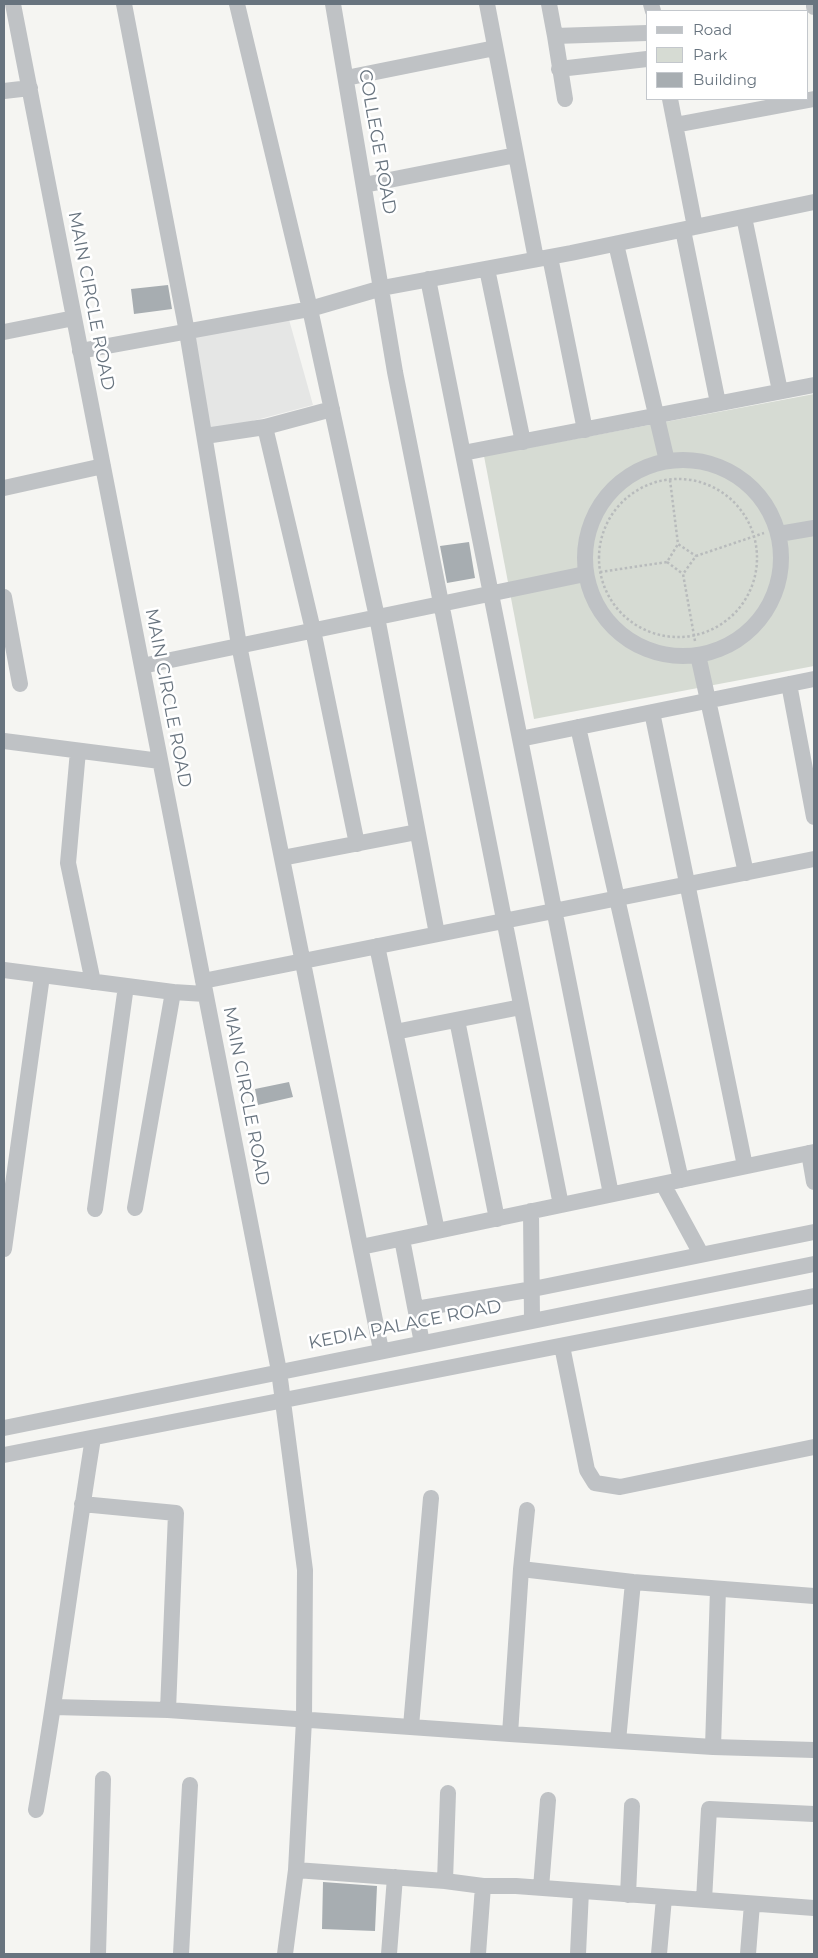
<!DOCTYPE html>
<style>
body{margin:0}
#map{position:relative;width:818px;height:1958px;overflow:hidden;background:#f5f5f2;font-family:Montserrat,sans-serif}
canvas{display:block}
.frame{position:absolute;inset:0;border:5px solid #68747f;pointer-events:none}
.legend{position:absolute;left:646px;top:10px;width:162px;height:90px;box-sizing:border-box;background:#fff;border:1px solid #c3c7cc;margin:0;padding:6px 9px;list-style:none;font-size:15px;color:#68747f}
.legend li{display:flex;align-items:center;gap:10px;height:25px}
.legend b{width:25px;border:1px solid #c3c7cc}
</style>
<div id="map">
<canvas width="818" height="1958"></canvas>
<div class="frame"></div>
<ul class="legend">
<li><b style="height:6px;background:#bfc2c5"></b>Road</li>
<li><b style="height:14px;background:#d6dbd3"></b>Park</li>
<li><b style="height:14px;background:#a7adb1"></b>Building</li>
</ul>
</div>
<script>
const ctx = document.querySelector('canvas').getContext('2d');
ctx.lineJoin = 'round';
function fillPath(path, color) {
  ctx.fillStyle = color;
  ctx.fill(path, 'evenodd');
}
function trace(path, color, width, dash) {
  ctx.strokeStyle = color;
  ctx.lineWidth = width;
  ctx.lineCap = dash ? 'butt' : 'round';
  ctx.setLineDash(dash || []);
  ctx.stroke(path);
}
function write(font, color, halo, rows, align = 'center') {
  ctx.font = font + ' Montserrat,sans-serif';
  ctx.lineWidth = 5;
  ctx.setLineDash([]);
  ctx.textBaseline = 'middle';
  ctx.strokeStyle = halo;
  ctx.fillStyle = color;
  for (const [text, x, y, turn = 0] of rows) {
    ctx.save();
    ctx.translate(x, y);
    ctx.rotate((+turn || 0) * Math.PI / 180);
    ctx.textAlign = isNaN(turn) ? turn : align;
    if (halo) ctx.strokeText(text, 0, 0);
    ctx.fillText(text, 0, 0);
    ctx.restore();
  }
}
fillPath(new Path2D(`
 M288 316 313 405 207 433 187 333Z`), '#e5e6e5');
fillPath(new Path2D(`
 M814 394V666L534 719 484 456Z`), '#d6dbd3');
fillPath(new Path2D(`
 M168 285 172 309 134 314 131 289Z
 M469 542 475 578 447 583 440 546Z
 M289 1082 293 1097 258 1105 255 1089Z
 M323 1882 377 1886 375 1931 322 1929Z`), '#a7adb1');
trace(new Path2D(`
 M599 558a79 79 0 1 1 158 0a79 79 0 1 1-158 0Z
 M670 480 678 544 696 556
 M667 562 683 574
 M600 572 667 562 678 544
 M695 641 683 574 696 556 764 533`), '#b8bbbc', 2.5, [2.5, 2.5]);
trace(new Path2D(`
 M13 4 279 1371 305 1570 304 1720 296 1870 285 1954
 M124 4 187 332 239 645 381 1350
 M237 4 310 309 377 617 437 934
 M333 4 395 372 561 1205
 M487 4 536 259
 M549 4 555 36
 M651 4 653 11
 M814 4V7
 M559 69 647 59
 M346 78 495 48
 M4 91 30 88
 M565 99 555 36 647 33
 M670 99 695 227
 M675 125 814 99
 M364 185 516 155
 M744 217 780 391
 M683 230 718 403
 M616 244 667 461
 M550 257 585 430
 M487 269 523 442
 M428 279 611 1194
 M4 332 74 318
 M80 351 310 309 382 288 571 253 814 202
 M265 427 313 630 357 844
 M205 436 265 427 332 409
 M463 453 814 385
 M585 558a98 98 0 1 1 196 0a98 98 0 1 1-196 0Z
 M4 488 103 466
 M779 534 814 528
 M4 597 20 684
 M698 655 746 873
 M142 666 585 574
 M789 684 814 817
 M652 712 745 1166
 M578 727 681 1180
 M520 739 814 679
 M4 741 160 761
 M78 751 68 863 93 982
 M282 858 417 832
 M377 946 437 1231
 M4 970 173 992 205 994
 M203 981 814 859
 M457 1020 497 1219
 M395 1032 521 1007
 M809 1153 814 1182
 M663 1184 701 1254
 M135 1208 173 992
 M95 1209 126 986
 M531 1211 532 1320
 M402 1239 422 1343
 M361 1247 814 1152
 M4 1249 42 976
 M416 1309 533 1289 814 1232
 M562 1346 587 1470 595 1483 620 1487 814 1447
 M4 1428 814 1264
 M4 1455 814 1296
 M82 1504 176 1513 168 1710
 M521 1569 527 1510
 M54 1707 168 1710 510 1734 713 1747 814 1750
 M411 1726 431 1498
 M510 1734 521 1569 633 1582 814 1596
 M618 1741 633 1582
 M713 1747 718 1589
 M36 1810C58 1686 73 1562 93 1438
 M296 1870 445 1881 483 1886H516L814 1908
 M445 1881 448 1793
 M541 1888 548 1800
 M628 1895 632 1806
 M704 1900 709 1809 814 1814
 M98 1954 103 1779
 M181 1954 190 1785
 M389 1954 395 1877
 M478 1954 483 1886
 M578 1954 581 1891
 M659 1954 664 1898
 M748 1954 752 1904`), '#bfc2c5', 16);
write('18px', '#68747f', '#fff', [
 ["COLLEGE ROAD",377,142,80],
 ["MAIN CIRCLE ROAD",91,301,79],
 ["MAIN CIRCLE ROAD",168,698,79],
 ["MAIN CIRCLE ROAD",246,1096,79],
 ["KEDIA PALACE ROAD",405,1325,-11]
]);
</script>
